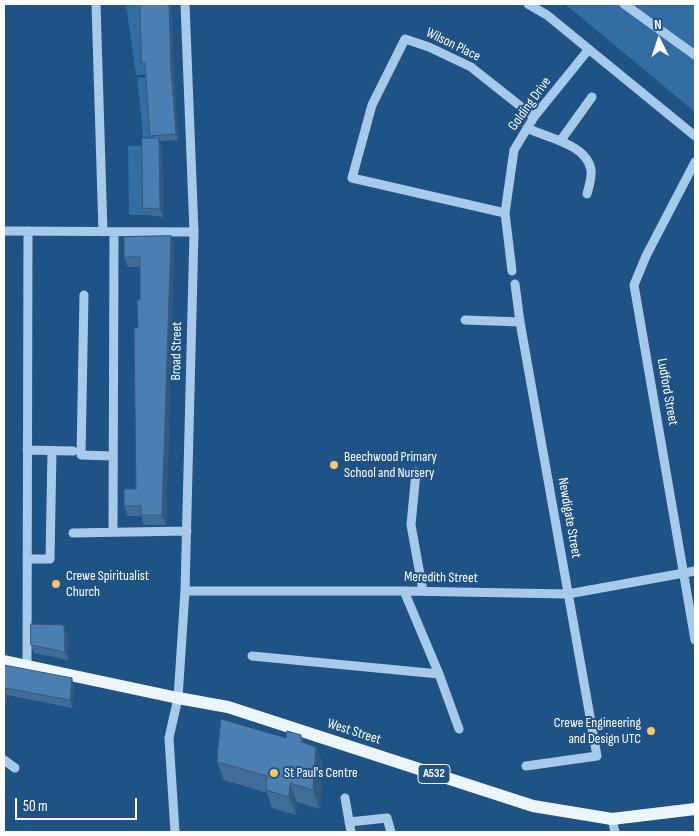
<!DOCTYPE html>
<style>
body{margin:0}
#map{position:relative;width:699px;height:836px;overflow:hidden;background:#1f5386;font-family:"Sofia Sans Condensed",sans-serif}
canvas{display:block}
.frame{position:absolute;inset:0;border:5px solid #fff;pointer-events:none}
.north{position:absolute;left:634px;top:15px;width:50px;height:50px;-webkit-text-stroke:4px #1f5386;paint-order:stroke;rotate:356deg;font-size:14px;font-weight:700;line-height:20px;text-align:center;color:#fff}
.north::after{content:'';display:block;margin:auto;width:18px;height:22px;background:#fff;clip-path:polygon(50% 0,100% 100%,50% 72%,0 100%)}
.scale{position:absolute;left:15px;top:798px;width:122px;height:22px;box-sizing:border-box;border:2px solid #fff;border-top:0;padding-left:6px;font-size:15px;line-height:18px;white-space:nowrap;color:#fff;-webkit-text-stroke:4px #1f5386;paint-order:stroke}
</style>
<div id="map">
<canvas width="699" height="836"></canvas>
<div class="frame"></div>
<div class="north">N</div>
<div class="scale">50 m</div>
</div>
<script>
const ctx = document.querySelector('canvas').getContext('2d');
ctx.lineJoin = 'round';
function fillPath(path, color) {
  ctx.fillStyle = color;
  ctx.fill(path, 'evenodd');
}
function trace(path, color, width, dash) {
  ctx.strokeStyle = color;
  ctx.lineWidth = width;
  ctx.lineCap = dash ? 'butt' : 'round';
  ctx.setLineDash(dash || []);
  ctx.stroke(path);
}
function write(font, color, halo, rows, align = 'center') {
  ctx.font = font + ' "Sofia Sans Condensed",sans-serif';
  ctx.lineWidth = 4;
  ctx.setLineDash([]);
  ctx.textBaseline = 'middle';
  ctx.strokeStyle = halo;
  ctx.fillStyle = color;
  for (const [text, x, y, turn = 0] of rows) {
    ctx.save();
    ctx.translate(x, y);
    ctx.rotate((+turn || 0) * Math.PI / 180);
    ctx.textAlign = isNaN(turn) ? turn : align;
    if (halo) ctx.strokeText(text, 0, 0);
    ctx.fillText(text, 0, 0);
    ctx.restore();
  }
}
fillPath(new Path2D(`
 M126 4H142L153 74 136 75Z
 M565 4H695V112L689 107Z
 M155 77 159 137 144 143 137 78Z
 M128 146H145L146 215H129Z`), '#326da4');
trace(new Path2D(`
 M96 4 103 232
 M528 4 547 15 695 136
 M624 4 695 55
 M527 128C547 138 587 144 591 170 592 178 589 186 587 194
 M561 140 592 97
 M695 162 646 256 634 285 695 640
 M505 213 352 178 372 105 405 39 429 47 471 67 534 117
 M4 231 194 232
 M512 271 505 213 514 150 534 117 589 49
 M515 284 520 322 597 756 526 766
 M84 295 81 455 113 456
 M465 320 520 322
 M27 450 73 451
 M416 472 411 525 423 591
 M113 532 114 232
 M73 533 187 531
 M27 559H50L52 451
 M185 591H404L568 594 695 571
 M404 591 439 674 459 729
 M252 656 439 674
 M27 665 28 231
 M4 760 15 768
 M345 798 351 832
 M612 819 615 832
 M349 822 387 818 391 832
 M175 832 169 738 178 698 185 591 194 232 185 4`), '#a8caea', 9);
trace(new Path2D(`
 M4 661 178 698 228 707 533 806 612 819 695 809`), '#ecf4fe', 12);
fillPath(new Path2D(`
 M140 4H171L174 76 178 140 160 141 162 146 163 217 146 215 143 208 151 138 150 136 145 70H144L142 63Z
 M171 236 174 246 166 525H144L141 516H128L124 506 136 489 138 328 140 300V267H128L124 257Z
 M67 633 68 660 34 653 31 645Z
 M4 665 74 686 72 708 7 695 6 705 4 704Z
 M301 735 304 743 316 747 323 765 320 809 297 802 296 815 272 808 267 793 224 780 217 762 286 738Z`), '#406d98');
fillPath(new Path2D(`
 M169 4H171L174 76 178 140 176 134 171 70Z
 M159 138 162 146 163 217 160 209Z
 M171 236 174 246 166 525 162 515Z
 M64 625 67 633 68 660 65 652Z
 M72 678 74 686 72 708 70 700Z
 M5 688 7 695 6 705 4 697Z
 M316 747 323 765 320 809 313 790Z
 M290 783 297 802 296 815 289 797Z`), '#34597c');
const building = new Path2D(`
 M140 4H169L171 70 176 134 150 136 145 63H142Z
 M142 138H159L160 209 143 208Z
 M171 236 162 515H141V506H124V489H136L134 328H138L137 300H140V257H124V237Z
 M31 624 64 625 65 652 31 645Z
 M4 665 72 678 70 700 5 688 4 695Z
 M221 719 286 738 287 731 301 735V742L316 747 313 790 290 783 289 797 266 790 267 776 217 762Z`);
fillPath(building, '#4b7fb1');
trace(building, '#34597c', 1);
for (const [x, y, r, color] of [
 [334,465,5,"#f9c567"],
 [56,584,5,"#f9c567"],
 [651,731,5,"#f9c567"],
 [274,773,5,"#f9c567"]
]) {
  const dot = new Path2D();
  dot.arc(x, y, r, 0, 2 * Math.PI);
  ctx.fillStyle = color;
  ctx.fill(dot);
  trace(dot, '#1f5386', 2);
}
for (const [x, y, w] of [
 [434,774,32]
]) {
  const box = new Path2D();
  box.roundRect(x - w / 2, y - 9.5, w, 19, 4);
  ctx.fillStyle = '#1f5386';
  ctx.fill(box);
  trace(box, '#fff', 1);
}
write('bold 12px', '#fff', null, [
 ["A532",434,774]
]);
write('14px', '#fff', '#1f5386', [
 ["Wilson Place",453,45,26],
 ["Golding Drive",530,104,-54],
 ["Broad Street",177,351,-89],
 ["Ludford Street",667,392,80],
 ["Newdigate Street",569,518,80],
 ["Meredith Street",441,578,1],
 ["West Street",354,732,18]
]);
write('14px', '#fff', '#1f5386', [
 ["Beechwood Primary",344,457],
 ["School and Nursery",344,473],
 ["Crewe Spiritualist",66,576],
 ["Church",66,592],
 ["Crewe Engineering",641,723,"right"],
 ["and Design UTC",641,739,"right"],
 ["St Paul's Centre",284,773]
], 'left');
</script>
